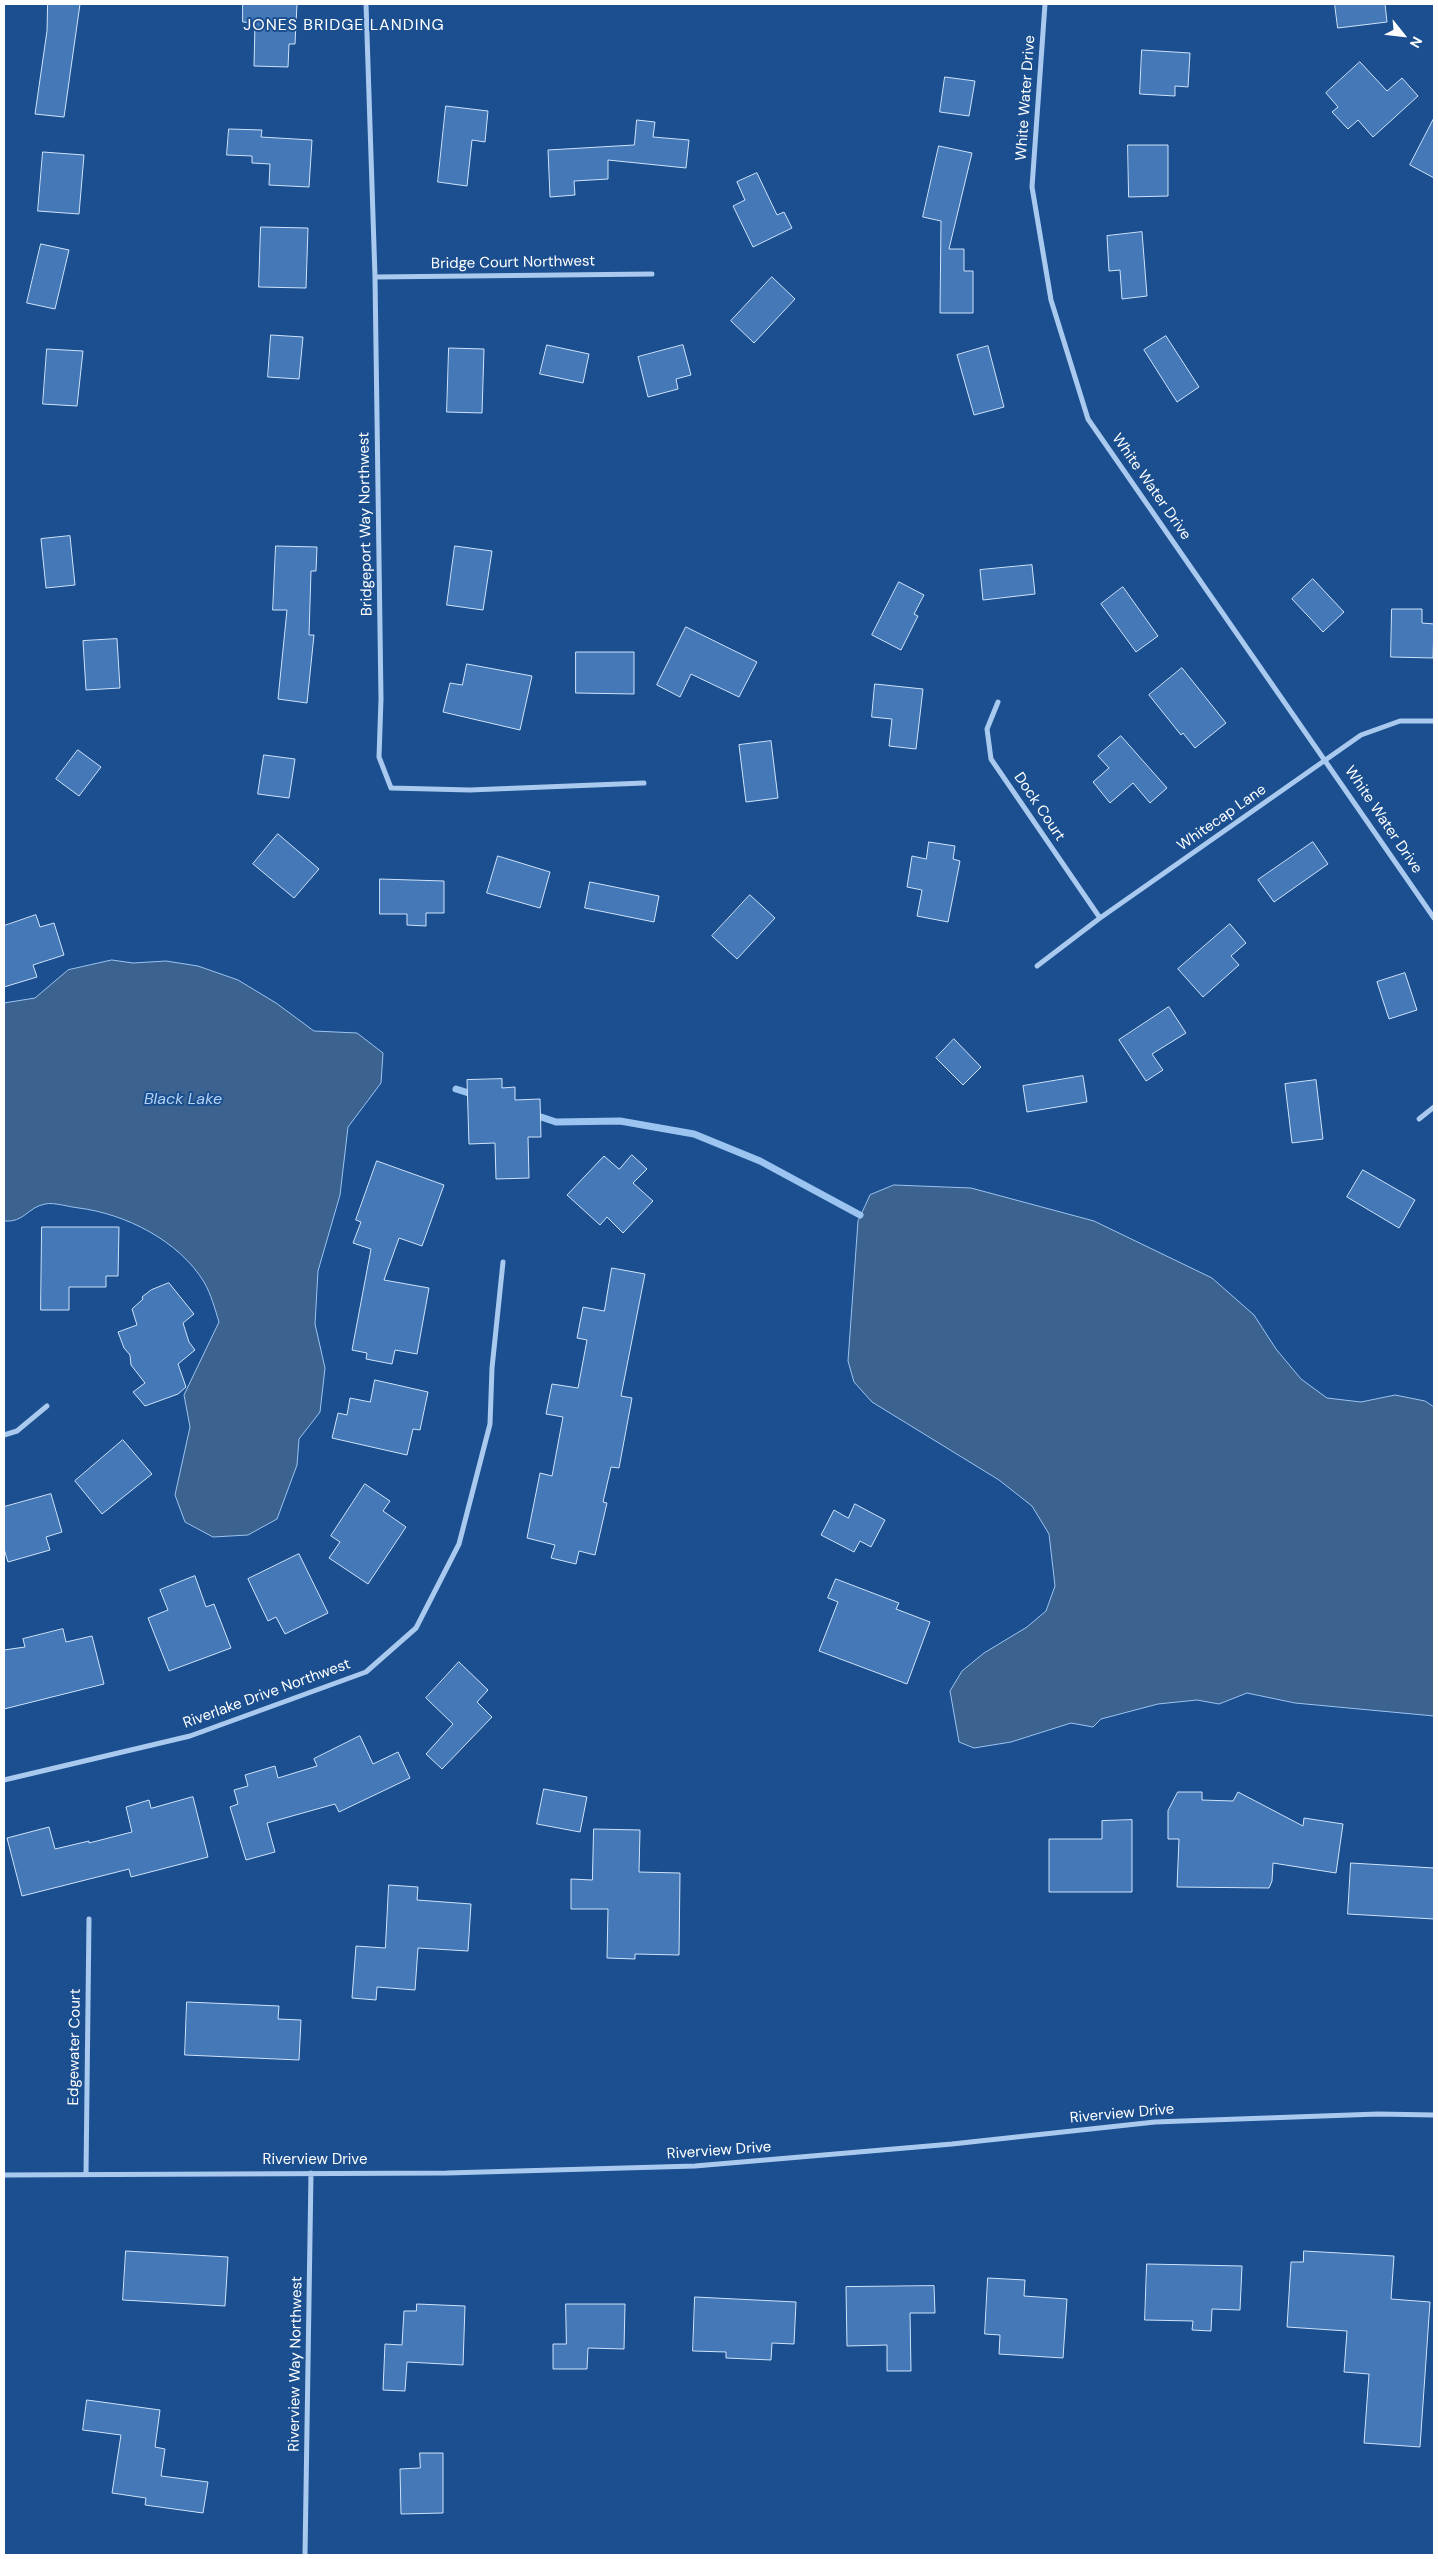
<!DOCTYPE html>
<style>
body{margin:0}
#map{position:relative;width:1438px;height:2559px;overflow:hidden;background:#1b4f8f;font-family:"DM Sans",sans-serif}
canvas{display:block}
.frame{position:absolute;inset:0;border:5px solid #fff;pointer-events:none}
.north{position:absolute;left:1378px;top:10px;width:50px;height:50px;-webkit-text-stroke:4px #1b4f8f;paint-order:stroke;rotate:119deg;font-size:14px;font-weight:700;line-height:20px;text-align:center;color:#fff}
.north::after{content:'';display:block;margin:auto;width:18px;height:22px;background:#fff;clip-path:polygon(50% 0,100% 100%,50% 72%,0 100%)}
</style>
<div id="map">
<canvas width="1438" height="2559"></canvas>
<div class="frame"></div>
<div class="north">N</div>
</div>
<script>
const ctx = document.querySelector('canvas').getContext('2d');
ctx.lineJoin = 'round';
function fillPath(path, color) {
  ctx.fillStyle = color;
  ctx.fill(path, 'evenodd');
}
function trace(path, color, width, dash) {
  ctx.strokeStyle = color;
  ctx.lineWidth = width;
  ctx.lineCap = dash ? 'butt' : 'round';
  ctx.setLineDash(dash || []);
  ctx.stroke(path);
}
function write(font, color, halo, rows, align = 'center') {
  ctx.font = font + ' "DM Sans",sans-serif';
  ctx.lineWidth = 4;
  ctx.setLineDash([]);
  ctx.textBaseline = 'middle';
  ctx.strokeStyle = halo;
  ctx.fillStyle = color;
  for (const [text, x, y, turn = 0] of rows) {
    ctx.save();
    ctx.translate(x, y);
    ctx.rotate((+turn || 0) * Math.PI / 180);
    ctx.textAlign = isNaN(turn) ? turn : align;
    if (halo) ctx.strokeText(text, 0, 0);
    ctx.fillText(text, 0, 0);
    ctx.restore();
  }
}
const water = new Path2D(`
 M112 960 133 963 166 961 198 966 238 980 276 1003 314 1031 357 1033 383 1053 381 1083 348 1127 340 1195 318 1271 315 1324 325 1368 320 1412 299 1439 297 1465 277 1519 248 1535 213 1537 185 1522 175 1495 190 1427 184 1395 219 1322C215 1309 211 1294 204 1282 179 1241 126 1214 79 1208 69 1207 54 1202 45 1204 28 1207 24 1223 4 1221V1003L35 998 68 970Z
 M894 1185 971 1188 1094 1221 1212 1278 1254 1315 1276 1349 1301 1379 1327 1398 1361 1402 1395 1395 1425 1401 1434 1407V1716L1295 1703 1247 1693 1219 1704 1197 1700 1158 1704 1101 1719 1093 1727 1071 1723 1011 1742 974 1748 959 1742 950 1691 962 1671 984 1653 1027 1627 1046 1611 1055 1586 1049 1534 1032 1506 999 1480 872 1402 854 1382 848 1361 858 1221 870 1195Z`);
fillPath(water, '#3c6290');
trace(water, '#9cc4f0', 1);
trace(new Path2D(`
 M456 1089 475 1095
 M532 1114 556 1122 620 1121 694 1134 760 1161 860 1215`), '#9cc4f0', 7);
const building = new Path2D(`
 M48 4H80L64 117 35 114 47 31Z
 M243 4H297L295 44H289L288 67 254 66 255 23 243 22Z
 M1335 4H1385L1387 22 1338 28Z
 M1142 50 1190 53 1188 87 1175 86V96L1140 94Z
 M1360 62 1387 91 1402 78 1418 96 1373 137 1358 120 1348 129 1332 112 1338 107 1326 93Z
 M945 77 975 81 969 116 940 112Z
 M446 106 488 111 485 142 472 140 467 186 438 182Z
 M1434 118V178L1410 165Z
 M637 120 655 122 653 137 689 140 686 168 608 160V179L574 181 575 195 550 197 548 150 634 145Z
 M229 129 262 130 261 137 312 140 309 187 269 185 270 164 252 163V156L227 155Z
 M1128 145H1168V196L1129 197Z
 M939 146 972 153 949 249H964V271H973V313H940L941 221 923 217Z
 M43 152 84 155 79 214 38 211Z
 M757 173 777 215 784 212 792 228 753 247 733 206 745 200 737 182Z
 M261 227 308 228 306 288 259 287Z
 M1142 232 1147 296 1122 299 1120 270 1109 271 1107 236Z
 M41 244 69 250 55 309 27 303Z
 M772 277 795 299 754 343 731 321Z
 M271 335 303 337 299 379 268 377Z
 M1166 336 1199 387 1177 402 1144 350Z
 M547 345 589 354 583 383 540 374Z
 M683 345 691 375 676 379 678 389 648 397 638 357Z
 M988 346 1004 407 974 415 957 355Z
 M449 348 484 349 482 413 447 412Z
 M47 349 83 351 77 406 43 404Z
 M70 536 75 585 46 588 41 539Z
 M276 546 317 547 316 571H311L309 635H314L307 703 278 699 287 610H273Z
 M455 546 492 551 483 610 447 605Z
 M1032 565 1035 594 983 600 980 570Z
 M1313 579 1344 612 1323 632 1292 599Z
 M899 582 924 595 914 614 918 616 901 650 872 635Z
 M1123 587 1158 636 1136 652 1101 604Z
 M1392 609H1422V623L1434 624 1433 658 1391 657Z
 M686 627 757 662 739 697 691 674 680 697 657 685Z
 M117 639 120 688 86 690 83 641Z
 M576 652H634V694L576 693Z
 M467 664 532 676 520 730 443 712 450 683 462 685Z
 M1182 668 1226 723 1195 748 1183 733 1181 735 1149 695Z
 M875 684 923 689 916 749 889 746 892 719 872 717Z
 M1121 736 1167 788 1150 803 1133 783 1110 803 1093 782 1109 768 1098 756Z
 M771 741 778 798 746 802 739 745Z
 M78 750 101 767 79 796 56 779Z
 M264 755 295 759 289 798 258 794Z
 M278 834 319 869 294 898 253 864Z
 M929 842 955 846 953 859 960 861 948 922 917 916 922 890 907 887 912 856 926 859Z
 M1313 842 1328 864 1274 902 1258 880Z
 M498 856 550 872 540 908 487 893Z
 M380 879 444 881V913H426V926L407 925V914H380Z
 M590 882 659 896 654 922 585 908Z
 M750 895 775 918 737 959 712 936Z
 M36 915 40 927 54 923 64 955 33 965 37 977 4 987V926Z
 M1230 924 1246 943 1231 956 1239 965 1203 997 1178 969Z
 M1405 973 1417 1010 1389 1019 1377 982Z
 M1169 1007 1186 1033 1152 1054 1163 1070 1146 1081 1119 1040Z
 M954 1039 981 1067 963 1085 936 1058Z
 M1083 1076 1087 1102 1027 1112 1023 1086Z
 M502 1079V1088L515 1087V1100L540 1099 541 1137H528L529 1178 496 1179 495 1143 469 1144 467 1080Z
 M1316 1080 1323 1139 1292 1143 1285 1084Z
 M632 1155 647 1169 633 1183 653 1201 623 1233 607 1217 600 1225 567 1195 604 1156 619 1169Z
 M377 1161 444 1185 422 1246 399 1238 384 1280 429 1288 417 1354 395 1350 392 1364 366 1359 367 1353 352 1350 371 1249 353 1243 361 1222 356 1220Z
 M1363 1170 1415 1200 1399 1228 1347 1197Z
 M42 1227H119L118 1276H106V1287H69V1310H41Z
 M612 1268 645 1274 621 1396 632 1398 619 1468 611 1467 603 1502 607 1503 595 1555 579 1551 576 1564 551 1558 555 1545 527 1538 540 1473 552 1476 563 1417 546 1414 552 1384 578 1388 587 1340 577 1338 583 1307 604 1311Z
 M169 1283 194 1314 183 1323 189 1342 195 1350 178 1364 186 1387 178 1394 145 1406 133 1392 145 1383 131 1365 130 1355 124 1348 118 1332 137 1325 132 1309 143 1299 142 1297 151 1290Z
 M375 1380 428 1392 420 1430 413 1429 407 1455 332 1438 338 1413 347 1415 350 1398 370 1402Z
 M123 1440 152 1474 102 1514 75 1481Z
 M365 1484 390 1501 383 1511 406 1527 368 1584 329 1558 340 1542 331 1536Z
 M51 1494 62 1532 46 1537 50 1550 8 1562 4 1549V1507Z
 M855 1504 885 1520 871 1547 860 1541 854 1552 821 1535 834 1510 848 1518Z
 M299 1554 328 1613 285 1634 276 1617 268 1621 248 1579Z
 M195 1576 206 1607 214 1604 231 1648 169 1671 148 1618 168 1610 160 1590Z
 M836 1579 899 1603 896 1609 930 1622 907 1684 819 1651 838 1602 828 1598Z
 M63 1629 66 1642 92 1636 104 1684 4 1709V1650L25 1647 23 1639Z
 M459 1662 488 1690 477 1702 492 1717 442 1769 426 1754 453 1724 426 1698Z
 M360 1736 373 1764 398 1752 410 1778 339 1812 335 1804 267 1823 275 1852 246 1860 230 1807 238 1804 234 1790 248 1786 245 1775 275 1766 278 1778 317 1766 314 1759Z
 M544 1789 587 1797 580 1832 537 1824Z
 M1178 1792H1202V1800L1233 1801 1238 1792 1303 1826 1304 1818 1343 1824 1336 1873 1273 1863 1272 1881 1269 1888 1177 1887 1179 1839H1168V1811Z
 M193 1797 208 1857 131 1877 129 1869 22 1896 7 1838 49 1827 55 1849 89 1841V1843L132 1832 126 1807 149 1800 151 1808Z
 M1132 1820V1892H1049V1839H1102V1821Z
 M594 1829 640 1830 639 1872 680 1873 679 1955 635 1954V1959L607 1958 608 1909H571V1879L592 1880Z
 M1351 1863 1434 1868V1919L1348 1914Z
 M389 1885 418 1887 417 1900 471 1904 468 1951 418 1948 415 1990 377 1987 376 2000 352 1998 356 1946 385 1948Z
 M187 2002 279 2006 278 2019 301 2020 299 2060 185 2055Z
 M126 2251 228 2257 225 2306 123 2300Z
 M1304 2251 1394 2256 1391 2299 1430 2302 1420 2447 1364 2443 1369 2374 1344 2372 1347 2331 1287 2327 1291 2262H1303Z
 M1147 2264 1242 2266 1240 2310 1212 2309 1211 2331 1192 2330 1193 2321 1145 2320Z
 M988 2278 1025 2280 1024 2296 1067 2299 1063 2358 999 2354 1000 2335 985 2334Z
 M934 2286 935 2313H910L911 2371H887V2345L847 2346 846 2287Z
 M695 2297 796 2302 794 2344 772 2343 771 2360 726 2358V2352L693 2351Z
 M417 2304 465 2306 463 2365 407 2362 405 2391 383 2390 385 2344 402 2345 404 2311H416Z
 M566 2304H625L624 2349 588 2348 587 2369H553V2344H566Z
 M87 2400 160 2410 155 2447 165 2449 161 2476 208 2482 203 2513 145 2505 146 2498 112 2493 121 2435 83 2430Z
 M420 2453H443V2513L401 2514 400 2469 420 2468Z`);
fillPath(building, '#4478b7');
trace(building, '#cfe3fa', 1);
trace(new Path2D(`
 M366 4 375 277 381 699 379 757 391 788 470 790 644 783
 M1045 4 1032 187 1051 300 1088 419 1434 918
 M375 277 652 274
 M998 702 987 729 991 759 1100 918
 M1037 966 1100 918 1361 735 1400 721H1434
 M1419 1119 1434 1107
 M4 1435 17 1431 47 1406
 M4 1780 190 1736 366 1672 416 1628 459 1544 490 1424 492 1368 503 1262
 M86 2174 89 1919
 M4 2175 447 2173 695 2166 952 2144 1155 2122 1378 2114 1434 2115
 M305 2555 311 2173`), '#a9c9ee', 5);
write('15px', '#fff', '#1b4f8f', [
 ["White Water Drive",1026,98,-86],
 ["Bridge Court Northwest",513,263,-1],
 ["White Water Drive",1151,487,55],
 ["Bridgeport Way Northwest",366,524,-91],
 ["Dock Court",1039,807,56],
 ["Whitecap Lane",1222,818,-35],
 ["White Water Drive",1383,820,56],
 ["Riverlake Drive Northwest",267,1694,-20],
 ["Edgewater Court",75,2047,-89],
 ["Riverview Drive",1122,2114,-5],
 ["Riverview Drive",719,2151,-4],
 ["Riverview Drive",315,2160],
 ["Riverview Way Northwest",296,2364,-89]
]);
ctx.letterSpacing = '1px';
write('16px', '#fff', '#1b4f8f', [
 ["JONES BRIDGE LANDING",344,26]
]);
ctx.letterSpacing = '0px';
write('italic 16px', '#b5d3f5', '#1b4f8f', [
 ["Black Lake",183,1100]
]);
</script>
